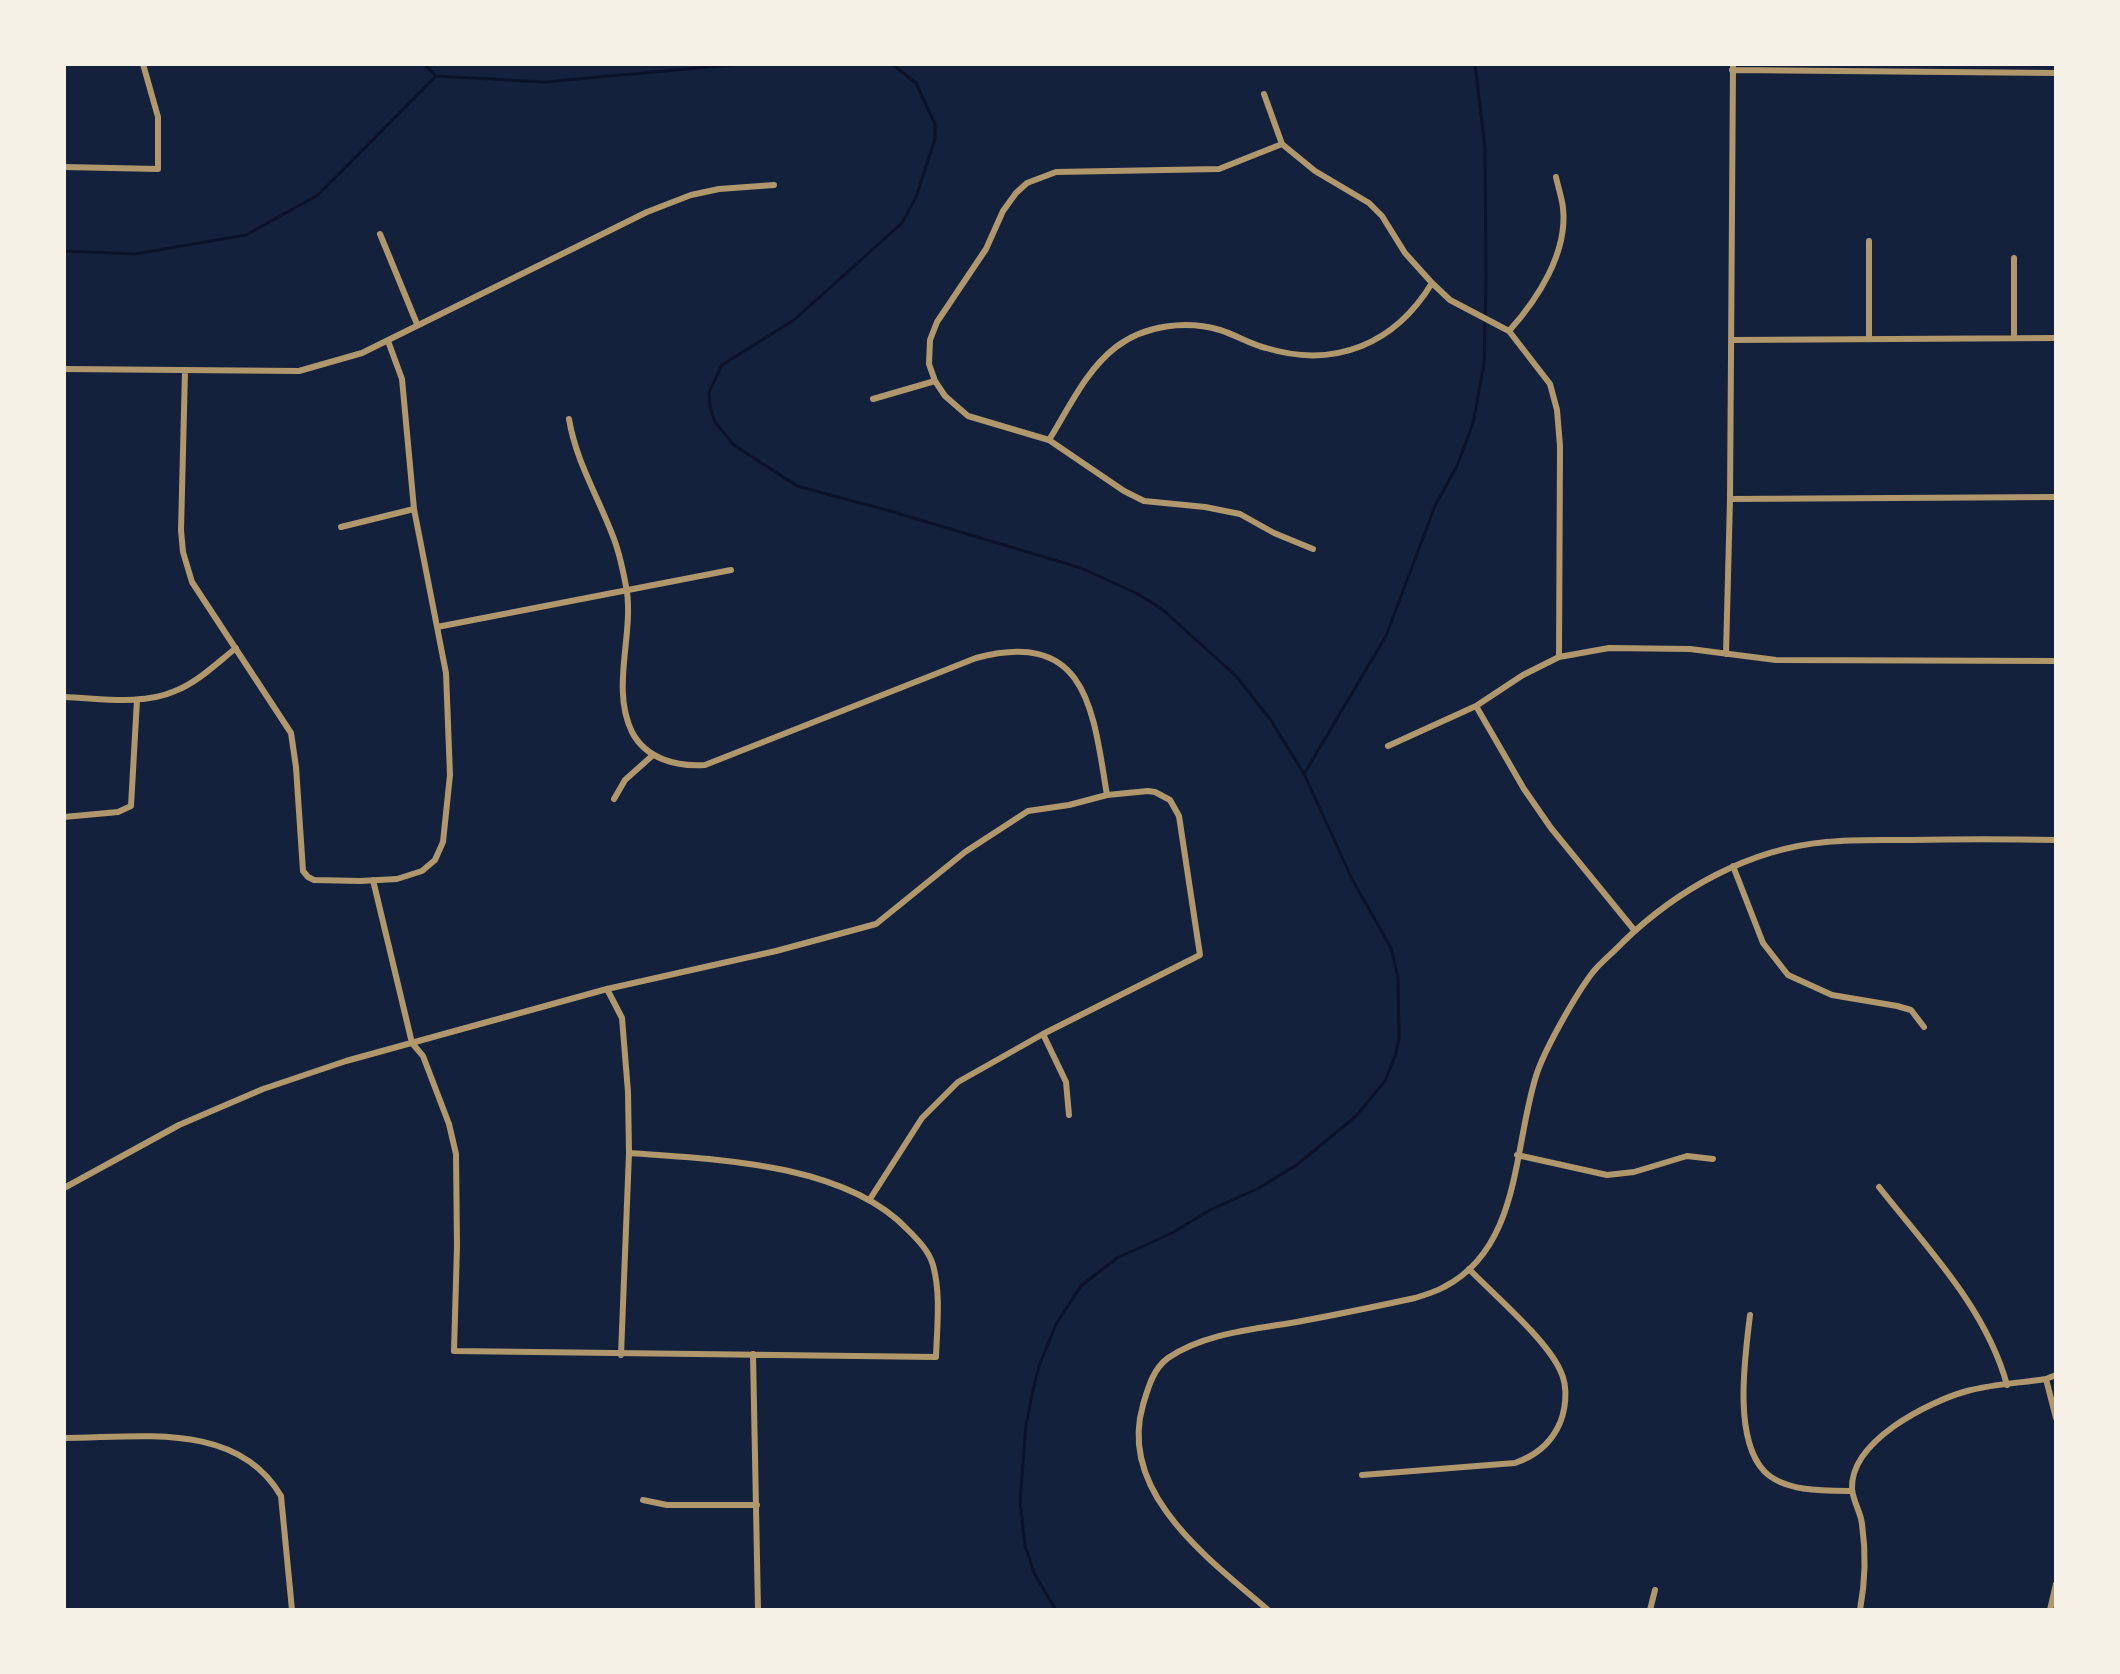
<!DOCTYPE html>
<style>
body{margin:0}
#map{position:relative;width:2120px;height:1674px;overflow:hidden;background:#14213d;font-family:"Fira Sans Condensed",sans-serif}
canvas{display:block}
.frame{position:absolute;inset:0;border:66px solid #f6f1e7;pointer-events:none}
</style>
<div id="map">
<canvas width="2120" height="1674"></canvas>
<div class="frame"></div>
</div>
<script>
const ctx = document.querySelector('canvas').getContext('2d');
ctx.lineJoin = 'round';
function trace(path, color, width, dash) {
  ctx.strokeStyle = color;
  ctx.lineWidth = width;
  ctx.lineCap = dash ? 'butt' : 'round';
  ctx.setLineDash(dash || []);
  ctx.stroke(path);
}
trace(new Path2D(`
 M424 64 436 76 544 82 742 64
 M892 64 916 83 935 124V139L916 197 902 223 794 320 722 365 709 392 710 407 715 422 734 445 797 486 890 511 1081 568 1136 593 1162 609 1236 676 1270 719 1304 774 1353 881 1391 948 1398 978 1399 1038 1396 1053 1385 1081 1356 1116 1298 1164 1259 1188 1210 1210 1172 1233 1117 1258 1081 1286 1056 1324 1039 1366 1032 1395 1026 1425 1020 1501 1025 1546 1035 1575 1056 1610
 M64 251 135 254 246 235 318 195 436 76
 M1304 774 1386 636 1435 506 1457 466 1473 423 1484 364 1486 281 1485 148 1475 64`), '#0b132b', 3);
trace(new Path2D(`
 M1732 70 2056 73
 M1264 94 1282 144 1315 171 1369 203 1382 216 1405 253 1432 283 1450 300 1509 331 1550 384 1557 410 1560 446 1559 657
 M1282 144 1219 169 1056 172 1027 183 1016 193 1003 211 986 249 937 322 930 340 929 364 935 381 945 396 968 416 1049 440 1124 491 1144 501 1205 507 1240 514 1274 533 1313 549
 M64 167 158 169V117L143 64
 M380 234 417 324
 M1509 331C1537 300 1568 253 1563 208 1562 198 1558 187 1556 177
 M2014 338V258
 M1869 339V241
 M1731 340 2056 338
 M64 369 299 371 362 353 647 212 691 195 719 189 774 185
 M185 371 181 530 183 552 192 582 291 733 296 767 303 871 308 877 314 880 360 881 397 879 422 871 435 860 443 842 450 775 446 673 414 509 402 379 388 341
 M873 399 935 381
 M569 419C576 462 599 498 614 539 620 555 624 575 627 592 633 637 611 689 632 732 646 759 677 767 705 765L976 658C1088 628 1093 711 1107 795
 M1049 440C1069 408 1086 370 1116 347 1145 325 1186 320 1220 330 1236 335 1250 344 1266 348 1335 369 1395 344 1432 283
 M1730 499 2056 497
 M341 527 414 509
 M437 627 731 570
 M1726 654 1730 499 1733 64
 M64 697C100 698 141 706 175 691 198 682 217 663 236 648
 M1476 706 1524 789 1551 828 1635 931
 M1388 746 1476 706 1523 675 1559 657 1609 648 1690 649 1776 660 2056 661
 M614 799 625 780 653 755
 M64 817 118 812 131 806 137 700
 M1733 866 1763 943 1788 975 1832 995 1897 1006 1911 1010 1924 1027
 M373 880 412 1043 423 1056 449 1124 456 1154 457 1246 454 1351 936 1357C937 1327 941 1294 933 1265 929 1251 918 1240 908 1230 845 1163 715 1159 629 1153
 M607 989 622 1018 628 1092 629 1153 621 1355
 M1043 1034 1066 1082 1069 1115
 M1517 1155 1607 1175 1634 1172 1687 1156 1713 1159
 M1879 1187C1927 1248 1986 1308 2007 1385
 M64 1188 179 1125 263 1089 346 1061 607 989 776 951 876 924 965 852 1028 811 1069 805 1107 795 1148 791 1155 792 1170 800 1179 816 1200 955 1043 1034 958 1082 922 1118 870 1199
 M1750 1315C1745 1357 1733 1438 1764 1471 1784 1492 1825 1491 1852 1491
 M753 1354 758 1610
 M2046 1379 2056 1418
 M64 1438C138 1438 237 1420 281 1496L292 1610
 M1362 1475 1515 1463C1532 1457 1548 1446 1557 1429 1566 1413 1569 1387 1560 1370 1546 1339 1494 1295 1469 1269
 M643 1500 667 1505H757
 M1268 1610C1210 1560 1117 1493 1143 1405 1148 1388 1153 1369 1168 1358 1206 1332 1259 1329 1302 1321 1340 1314 1378 1306 1415 1298 1425 1295 1435 1292 1444 1287 1522 1247 1513 1145 1537 1073 1546 1047 1576 994 1593 972 1602 961 1614 952 1623 942 1678 889 1749 849 1826 842 1854 839 1882 840 1911 840 1959 839 2007 839 2056 840
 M1650 1610 1655 1590
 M1860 1610C1865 1583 1866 1552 1862 1524 1861 1513 1853 1501 1852 1489 1850 1441 1928 1402 1967 1391 1993 1384 2020 1383 2046 1379L2056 1375
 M2050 1610 2056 1584`), '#b1986c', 6);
</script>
